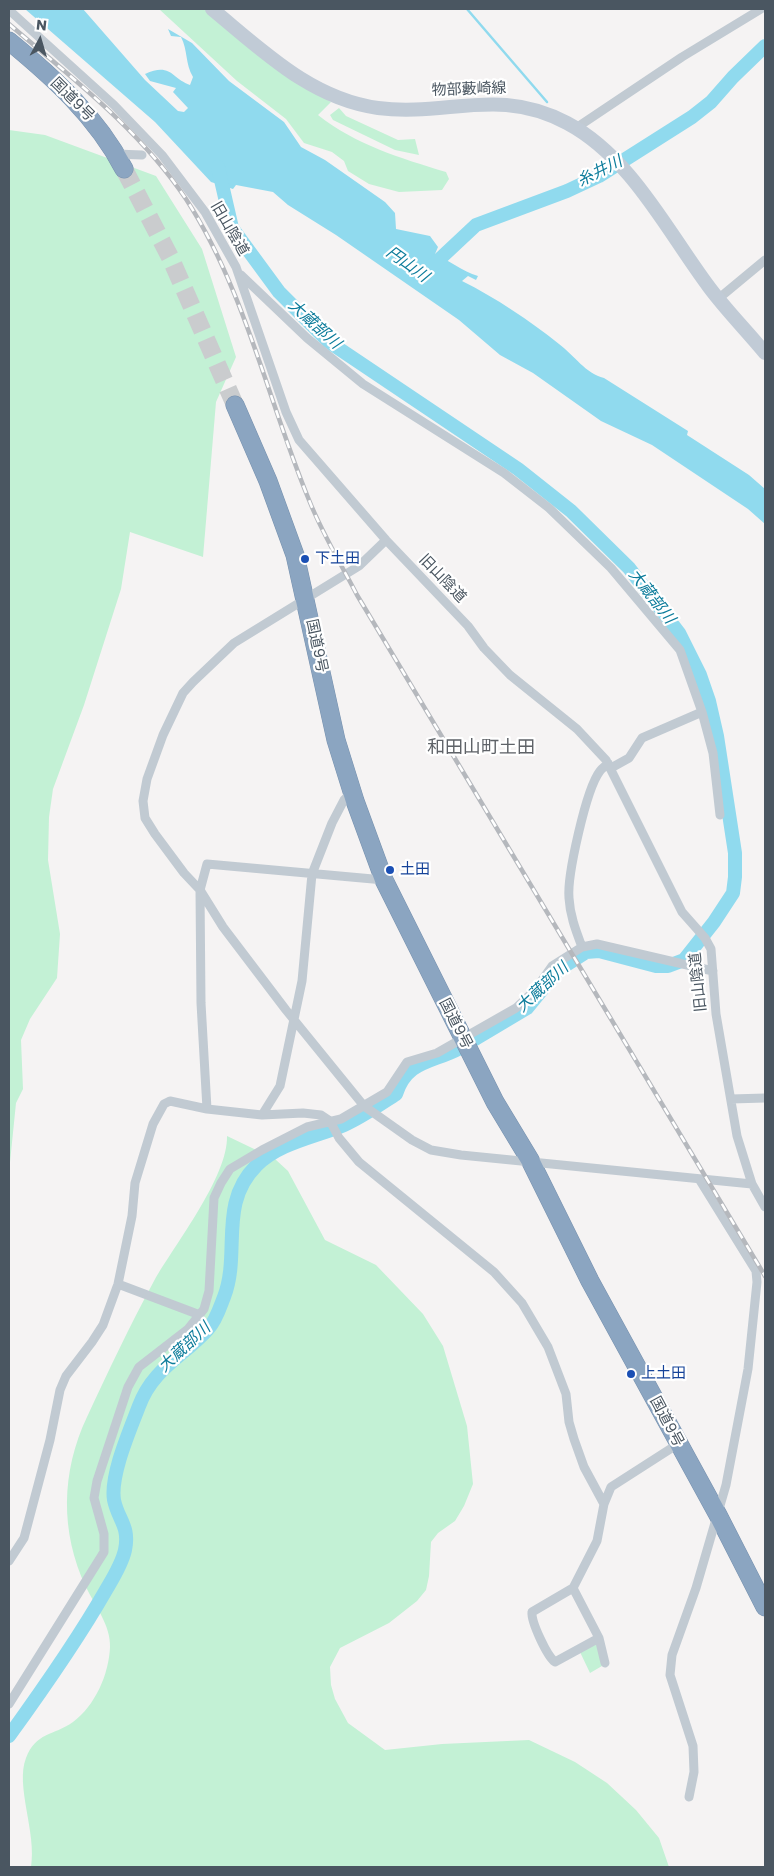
<!DOCTYPE html>
<meta charset="utf-8">
<style>
body{margin:0}
#map{position:relative;width:774px;height:1876px;overflow:hidden;background:#f5f3f3;font-family:Poppins,sans-serif}
canvas{display:block}
.frame{position:absolute;inset:0;border:10px solid #4a5661;pointer-events:none}
.north{position:absolute;left:15px;top:15px;width:50px;height:50px;-webkit-text-stroke:4px #fff;paint-order:stroke;rotate:6deg;font-size:14px;font-weight:700;line-height:20px;text-align:center;color:#4a5661}
.north::after{content:'';display:block;margin:auto;width:18px;height:22px;background:#4a5661;clip-path:polygon(50% 0,100% 100%,50% 72%,0 100%)}
</style>
<div id="map">
<canvas width="774" height="1876"></canvas>
<div class="frame"></div>
<div class="north">N</div>
</div>
<script>
const ctx = document.querySelector('canvas').getContext('2d');
ctx.lineJoin = 'round';
function fillPath(path, color) {
  ctx.fillStyle = color;
  ctx.fill(path, 'evenodd');
}
function trace(path, color, width, dash) {
  ctx.strokeStyle = color;
  ctx.lineWidth = width;
  ctx.lineCap = dash ? 'butt' : 'round';
  ctx.setLineDash(dash || []);
  ctx.stroke(path);
}
function write(font, color, halo, rows, align = 'center') {
  ctx.font = font + ' Poppins,"Noto Sans JP",sans-serif';
  ctx.lineWidth = 4.5;
  ctx.setLineDash([]);
  ctx.textBaseline = 'middle';
  ctx.strokeStyle = halo;
  ctx.fillStyle = color;
  for (const [text, x, y, turn = 0] of rows) {
    ctx.save();
    ctx.translate(x, y);
    ctx.rotate((+turn || 0) * Math.PI / 180);
    ctx.textAlign = isNaN(turn) ? turn : align;
    if (halo) ctx.strokeText(text, 0, 0);
    ctx.fillText(text, 0, 0);
    ctx.restore();
  }
}
fillPath(new Path2D(`
 M159 9H205L293 81 331 102 318 115C356 145 400 158 446 172L449 179 442 190 399 192 369 184 348 171 344 161 332 152 304 143 286 119 237 81Z
 M339 108 346 116 398 140 415 139 419 155 395 150 333 120 330 115Z
 M9 130 45 135 156 176 202 249 236 357 216 402 203 557 130 532 121 589 84 705 53 789 49 817 48 860 60 934 57 978 30 1019 21 1040 23 1089 16 1103 9 1172Z
 M227 1136 275 1159 288 1171 325 1240 376 1265 423 1314 443 1346 467 1426 473 1484 464 1506 455 1521 438 1533 431 1542 429 1576 426 1590 417 1601 389 1623 340 1648 330 1667 331 1685 335 1699 348 1723 385 1750 442 1744 529 1740 575 1762 607 1783 636 1810 659 1838 669 1867H31C37 1833 15 1786 26 1758 36 1732 53 1736 73 1722 95 1706 109 1674 110 1647 111 1626 95 1606 86 1587 60 1532 61 1472 87 1417 108 1372 130 1325 154 1281 175 1244 228 1177 227 1136Z
 M597 1642 602 1666 590 1673 580 1652Z`), '#c3f1d5');
fillPath(new Path2D(`
 M25 9H83L145 80 178 111 184 112 188 108 173 92 176 88 150 81 145 74C171 62 172 79 190 85L193 77C185 64 188 50 181 37L171 36 168 29 192 43 229 81 284 122 301 147 325 160 385 202 395 213 396 229 430 236 438 247 435 254C450 261 462 271 478 276L476 280 468 276 462 281C496 298 529 320 559 344 574 355 586 374 604 378L688 431 687 435 749 475 765 489V524L748 509 652 445 601 421 533 373 500 355 459 320 336 235 288 205 273 192 236 185 233 189 211 182 155 122Z`), '#90daee');
trace(new Path2D(`
 M467 9 547 102`), '#90daee', 2.5);
trace(new Path2D(`
 M218 167 232 228 279 292 329 342 518 469 571 511 629 568 679 633 700 675 709 701 717 736 735 853V877L733 893 714 922 684 960 668 966H656L599 951 586 952 558 970 527 1008 475 1039
 M429 269 476 225 567 191 599 176 692 117 711 102 733 77 765 46
 M9 1736C43 1689 77 1641 106 1590 113 1578 122 1564 125 1550 130 1526 118 1520 114 1500 110 1475 130 1430 139 1406 153 1368 183 1357 208 1329 216 1321 220 1307 224 1297 241 1253 218 1204 256 1166 278 1143 316 1137 344 1125 362 1117 379 1105 396 1094 407 1060 432 1063 460 1048`), '#90daee', 14);
trace(new Path2D(`
 M124 169 170 257 235 405`), '#caccce', 18, [18, 9]);
const highway = new Path2D(`
 M9 41C53 77 97 117 124 169
 M235 405 268 481 295 555 336 740 355 801 384 880 495 1102 530 1160 590 1281 718 1515 765 1607`);
trace(highway, '#7690ad', 19);
trace(new Path2D(`
 M9 10 114 105 162 155 205 212 236 267 286 412 299 440 386 540 468 626 484 648 510 675 577 729 606 760 682 912 705 938 711 949 716 1014 737 1136 752 1184 765 1207
 M576 128 682 57 761 9
 M116 154 142 155
 M241 275 307 338 363 384 504 473 549 508 611 568 680 650 702 712 642 738 629 758 611 768
 M718 299 765 260
 M386 540 359 566 234 643 193 682 183 693 163 735 147 779 143 801 145 818 155 834 184 873 200 890 223 927 286 1010 364 1106 412 1140 431 1150 461 1155 752 1184
 M702 712 713 753 720 815
 M582 947C576 931 570 916 569 898 567 876 586 789 600 771 602 768 606 766 608 763
 M731 1099 765 1098
 M207 1109 201 1003 200 890 207 864 384 880
 M262 1115 280 1086 302 981 312 874 332 823 344 800 352 792
 M118 1284 200 1315
 M9 1561 24 1538 50 1440 60 1390 66 1376 92 1342 103 1325 118 1284 132 1216 135 1183 153 1124 164 1104 170 1101 207 1109 262 1115 303 1113 321 1115 330 1121 339 1138 359 1162 494 1272 522 1303 548 1347 566 1394 569 1422 574 1439 584 1467 604 1504
 M573 1588 599 1638 605 1663
 M599 1638 555 1662C547 1656 531 1622 532 1612L573 1588 597 1541 604 1504 611 1487 678 1444
 M9 1704 104 1552V1534L94 1498 97 1481 128 1387 139 1367 188 1329 204 1309 209 1291 214 1198 221 1183 230 1169 262 1150 307 1127 341 1119 387 1092 407 1062 437 1053 516 1008 535 990 552 966 582 947 597 944 713 971
 M689 1797 694 1772 693 1746 670 1675 672 1655 696 1588 726 1485 748 1369 757 1282 756 1271 699 1179`), '#c1cad2', 9);
trace(new Path2D(`
 M212 9C262 50 311 99 378 108 447 117 498 86 567 123 631 157 667 231 709 287 726 310 747 331 765 353`), '#c1cbd6', 14);
trace(highway, '#8ba5c1', 18);
const rail = new Path2D(`
 M9 24C72 78 139 129 186 199 245 290 268 401 309 500 322 533 341 564 357 595L765 1276`);
trace(rail, '#b5b8bd', 4.5);
trace(rail, '#fff', 2.5, [8]);
for (const [x, y, r, color] of [
 [305,559,5,"#1a4fb4"],
 [390,870,5,"#1a4fb4"],
 [631,1374,5,"#1a4fb4"]
]) {
  const dot = new Path2D();
  dot.arc(x, y, r, 0, 2 * Math.PI);
  ctx.fillStyle = color;
  ctx.fill(dot);
  trace(dot, '#fff', 2);
}
write('15px', '#4a5661', '#fff', [
 ["物部藪崎線",469,90,-2],
 ["国道9号",72,100,45],
 ["旧山陰道",229,229,60],
 ["旧山陰道",442,579,46],
 ["国道9号",316,646,78],
 ["旧山陰道",699,982,-96],
 ["国道9号",455,1024,63],
 ["国道9号",666,1422,62]
]);
write('15px', '#164399', '#fff', [
 ["下土田",315,559],
 ["土田",400,870],
 ["上土田",641,1374]
], 'left');
write('italic 16px', '#0c7c9b', '#fff', [
 ["糸井川",600,172,-27],
 ["円山川",407,265,36],
 ["大蔵部川",314,325,42],
 ["大蔵部川",651,597,52],
 ["大蔵部川",543,988,-43],
 ["大蔵部川",185,1348,-43]
]);
write('18px', '#5f6368', '#fff', [
 ["和田山町土田",481,748]
]);
</script>
